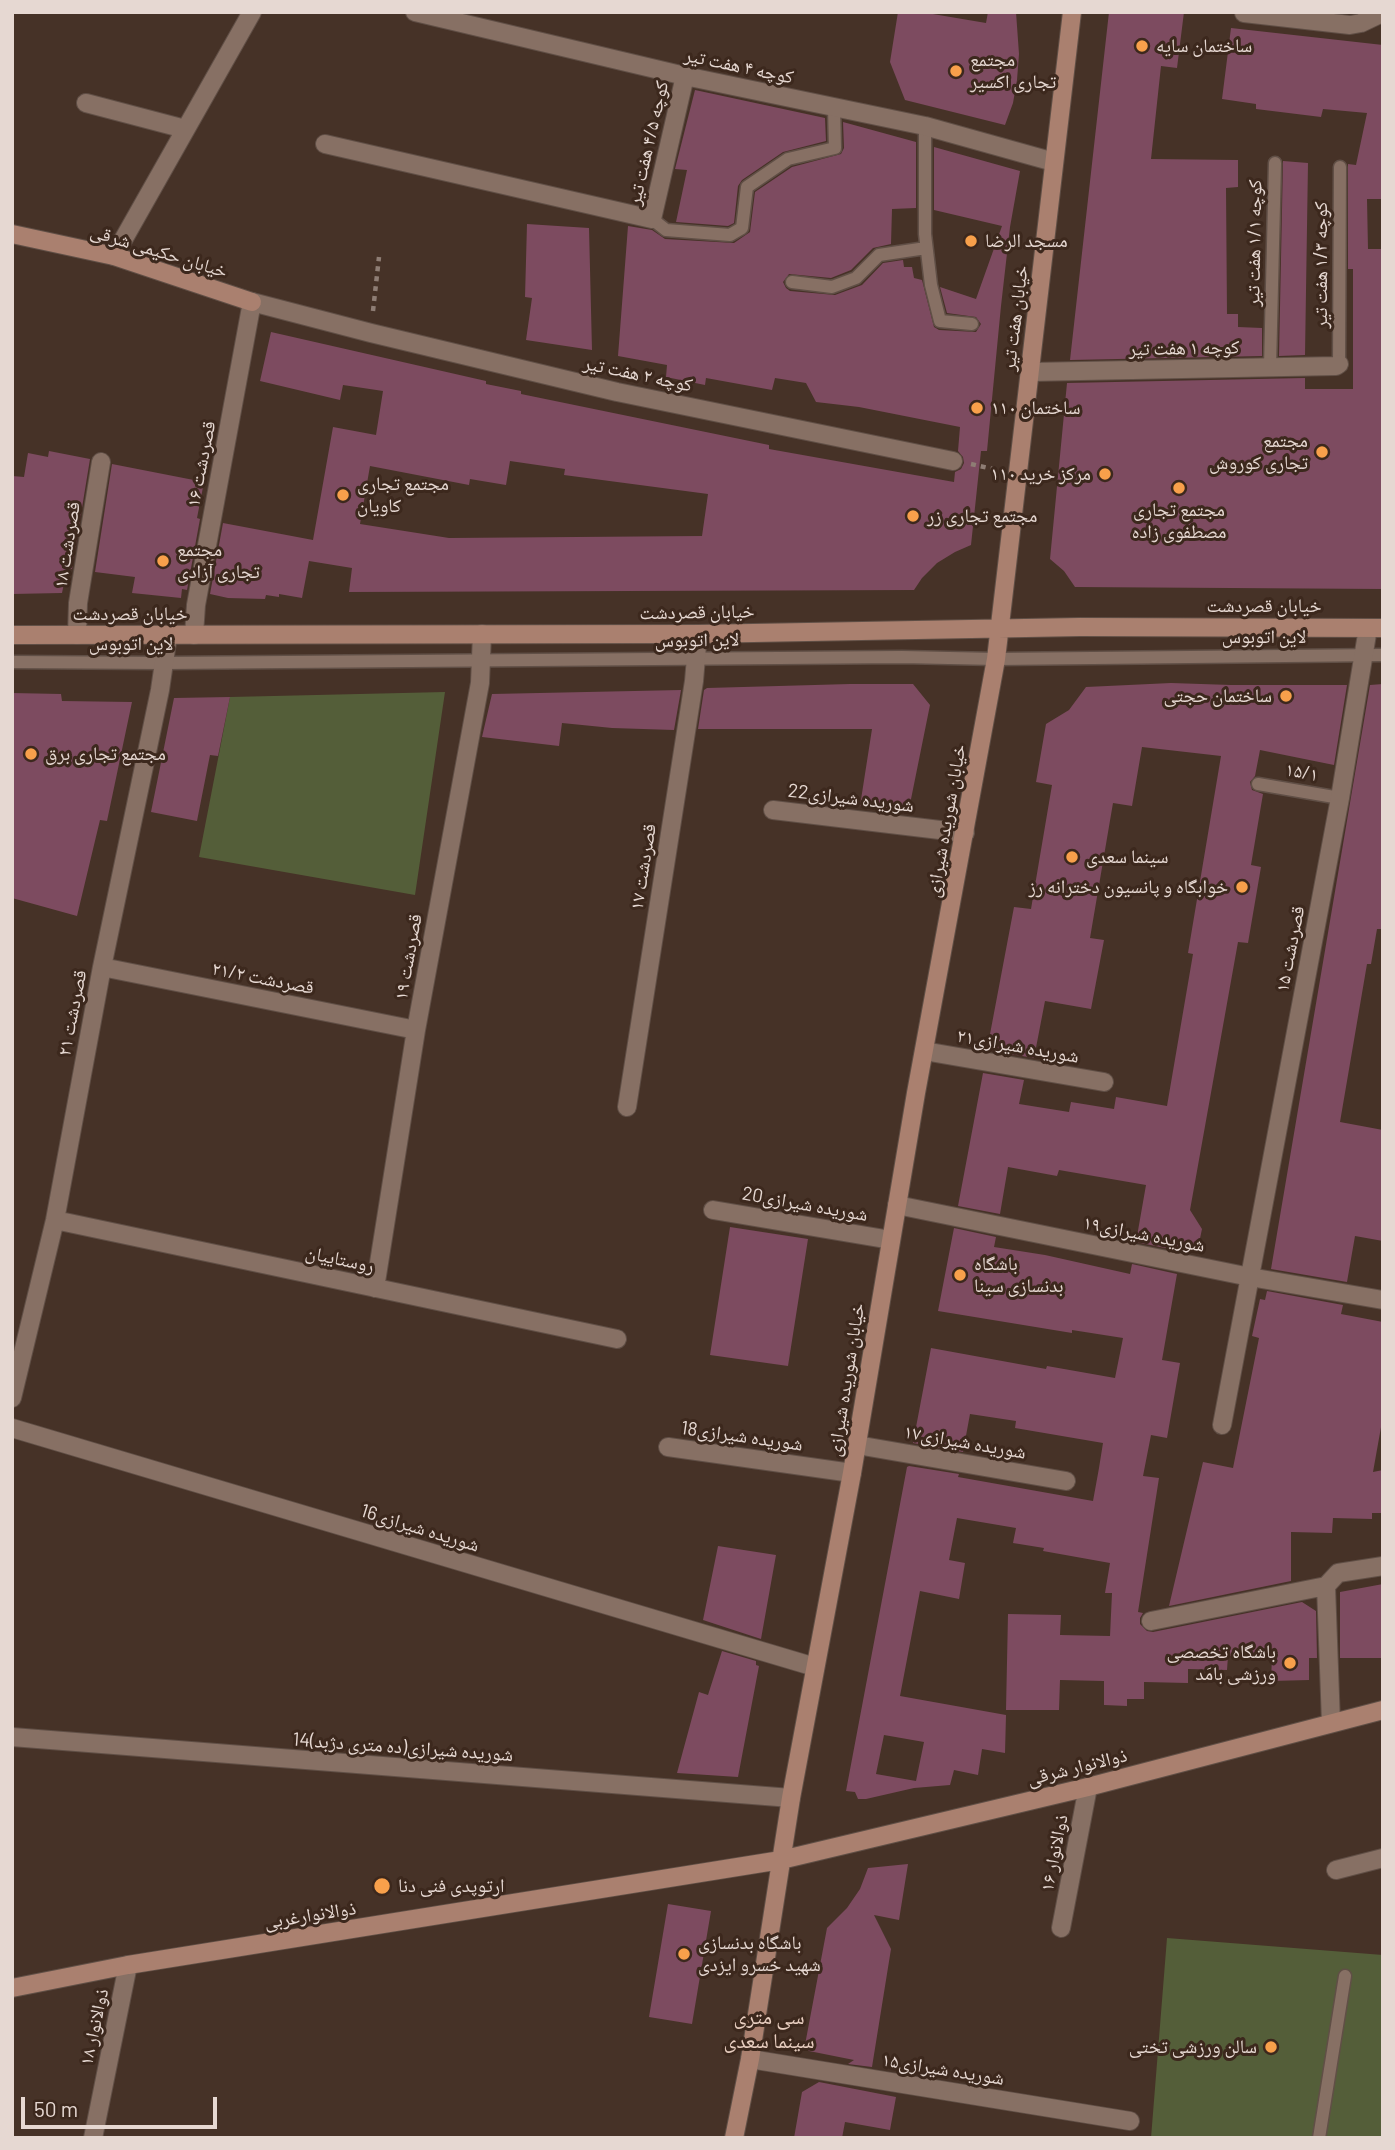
<!DOCTYPE html>
<meta charset="utf-8">
<style>
body{margin:0}
#map{position:relative;width:1395px;height:2150px;overflow:hidden;background:#463227;font-family:Barlow,sans-serif}
canvas{display:block}
.frame{position:absolute;inset:0;border:14px solid #e6d8d2;pointer-events:none}
.scale{position:absolute;left:21px;top:2097px;width:196px;height:32px;box-sizing:border-box;border:4px solid #e6d8d2;border-top:0;padding-left:9px;font-size:21px;line-height:24px;white-space:nowrap;color:#e6d8d2;-webkit-text-stroke:5px #3c281d;paint-order:stroke}
</style>
<div id="map">
<canvas width="1395" height="2150"></canvas>
<div class="frame"></div>
<div class="scale">50 m</div>
</div>
<script>
const ctx = document.querySelector('canvas').getContext('2d');
ctx.lineJoin = 'round';
function fillPath(path, color) {
  ctx.fillStyle = color;
  ctx.fill(path, 'evenodd');
}
function trace(path, color, width, dash) {
  ctx.strokeStyle = color;
  ctx.lineWidth = width;
  ctx.lineCap = dash ? 'butt' : 'round';
  ctx.setLineDash(dash || []);
  ctx.stroke(path);
}
function write(font, color, halo, rows, align = 'center') {
  ctx.font = font + ' Barlow,"Noto Naskh Arabic",sans-serif';
  ctx.lineWidth = 6;
  ctx.setLineDash([]);
  ctx.textBaseline = 'middle';
  ctx.strokeStyle = halo;
  ctx.fillStyle = color;
  for (const [text, x, y, turn = 0] of rows) {
    ctx.save();
    ctx.translate(x, y);
    ctx.rotate((+turn || 0) * Math.PI / 180);
    ctx.textAlign = isNaN(turn) ? turn : align;
    if (halo) ctx.strokeText(text, 0, 0);
    ctx.fillText(text, 0, 0);
    ctx.restore();
  }
}
fillPath(new Path2D(`
 M445 692 415 895 199 857 230 697Z
 M1167 1938 1383 1955V2138H1151Z`), '#545e39');
fillPath(new Path2D(`
 M898 12H921L986 23 988 12H1016L1019 54 1017 80 1013 103 1005 125 905 100 890 62Z
 M1109 12H1184L1177 68 1161 66 1151 159 1238 160V187L1226 188 1227 314H1238V327L1262 328V356L1070 360Z
 M1231 28 1383 45V199H1367L1368 249H1383V589L1075 587 1064 571 1050 559 1067 383 1305 378V389H1353V269H1348V164L1356 165 1367 113 1323 109 1321 117 1256 109V104L1222 99Z
 M695 90 825 118 826 141 783 152 742 180 738 186 734 223 728 226 676 222 687 170 675 169Z
 M843 122 916 142V208L892 209 891 244 873 248 851 270 831 278 789 274 783 282 786 288 790 291 835 295 862 285 883 263 903 260 904 267H912L914 278 922 280 934 327 939 330 976 332 981 324 976 317 947 313 940 287 976 299 1002 226 934 210V147L1020 171 1010 227 1001 306 987 451H981L971 545 955 552 937 563 922 578 914 590 349 592 352 568 309 561 302 598 279 594V597L266 595 265 599 228 598 210 594 223 523 313 540 333 427 376 435 383 391 343 385 340 400 260 381 271 332 486 381V384L521 391V394L769 445V449L954 482 955 472 961 469 964 463 963 457 958 451 960 427 859 407 816 402 806 383 775 378 772 390 706 378 705 385 666 377 667 365 618 356 628 226 652 230 665 239 734 243 750 232 755 192 792 167 841 154 844 148ZM510 461 565 469 564 475 708 494 702 536 449 538 360 524 370 466 469 485 470 479 506 485Z
 M1283 161 1308 163 1305 355 1279 356Z
 M527 224 589 228 592 350 526 340 532 298 525 297Z
 M49 451 90 459 72 569 67 568 62 593 12 594V476L24 477 28 453 48 457Z
 M112 464 204 482 197 518 200 519 187 590 182 589 181 598 132 593 135 577 95 572Z
 M1171 683 1231 685H1347L1334 765 1260 750 1255 776 1250 782 1252 790 1263 794 1251 865 1261 867 1248 943 1238 942 1190 1210 1202 1229 1198 1248 1181 1245 1180 1251 1136 1242 1146 1185 1059 1170 1057 1176 1008 1167 1000 1214 958 1206 983 1073 1024 1080 1019 1104 1069 1112 1071 1102 1114 1109 1116 1097 1167 1106 1193 954 1188 953 1221 756 1142 747 1132 806 1113 803 1090 938 1104 940 1091 1009 1045 1001 1034 1058 987 1050 1014 907 1031 909 1052 785 1036 782 1046 724 1069 710 1086 687Z
 M850 684H913L930 705 908 814 860 806 872 729H698L704 690 707 688Z
 M1383 684V919L1381 929H1377L1371 964H1367L1340 1122 1383 1130V1241L1355 1236 1347 1282 1271 1269 1370 685Z
 M681 690 674 730 612 728 562 723 559 746 482 737 492 694Z
 M12 693 61 694 62 701 132 702 107 821 100 820 77 916 12 898Z
 M230 697 218 756 210 755 197 821 151 812 174 698Z
 M730 1227 808 1239 788 1366 710 1355Z
 M954 1228 996 1237 994 1247 1045 1255 1130 1274 1132 1264 1177 1274 1162 1360 1180 1363 1167 1438 1151 1435 1143 1476 1159 1478 1138 1612 1143 1613 1140 1618V1624L1147 1631 1153 1632 1302 1602 1316 1611 1317 1658H1309V1680L1271 1681 1272 1657 1228 1656 1227 1670 1188 1669V1683L1144 1682V1699H1127V1706L1104 1705V1681L1060 1680 1059 1710H1006L1008 1614 1061 1615 1060 1635 1110 1636 1112 1593H1105L1110 1563 1043 1551 1044 1548 1013 1543 1016 1528 957 1518 949 1560 965 1563 959 1599 920 1591 900 1696 1006 1715 1005 1753 982 1749 978 1775 954 1770 950 1785 914 1788 866 1799H858L855 1792 846 1791 907 1467 909 1466 959 1474 958 1477 1093 1501 1099 1468 1103 1443 1015 1428 1016 1421 970 1414 963 1452 913 1443 931 1348 1046 1369 1047 1366 1115 1378 1123 1338 1072 1330V1333L938 1311ZM884 1735 924 1742 916 1781 876 1774Z
 M1267 1291 1343 1305 1341 1314 1383 1322V1416L1373 1472 1383 1470V1513H1372V1519L1333 1518 1332 1533 1291 1532V1581L1169 1606 1203 1462 1233 1468 1259 1338 1252 1336 1260 1299 1265 1300Z
 M718 1546 776 1555 761 1639 703 1620Z
 M1383 1584V1658H1340V1592Z
 M722 1651 756 1661V1665L759 1666 738 1777 677 1773 699 1692 708 1695Z
 M908 1864 899 1920 874 1915 891 1949 872 2067 848 2064 854 2060 804 2050 827 1928 847 1908 860 1889 868 1868Z
 M668 1904 711 1911 692 2024 649 2017Z
 M819 2082 896 2097 890 2130 845 2122 842 2138H794L802 2092Z`), '#7d4b60');
const lane = new Path2D(`
 M925 126V234L931 285 940 321 972 324
 M652 219 666 230 730 235 742 228 747 187 788 159 835 148 834 108
 M792 282 832 287 856 278 879 255 926 248
 M1339 364 1340 167
 M1270 367 1275 163
 M12 662 163 663 902 657 996 659 1383 655
 M1258 784 1340 798
 M1319 2138 1345 1976`);
const street = new Path2D(`
 M415 12 685 76 925 126 1054 162
 M1244 13 1350 25 1361 23 1382 13
 M86 103 185 129
 M325 144 652 219 685 76
 M114 256 252 12
 M1030 372 1336 366 1339 364
 M77 635 78 603 101 462
 M194 635 196 605 252 302 371 333 617 392 953 461
 M773 810 965 833
 M102 967 416 1030
 M924 1051 1104 1082
 M627 1107 694 681 698 634
 M897 1205 1250 1277 1383 1300
 M713 1210 891 1240
 M55 1220 617 1339
 M375 1288 416 1030 480 683 482 634
 M12 1398 55 1220 102 967 160 690 168 635
 M1222 1425 1340 798 1368 628
 M12 1428 815 1667
 M857 1445 1066 1481
 M668 1447 852 1473
 M1326 1586 1331 1723
 M1151 1621 1326 1586 1338 1573 1383 1566
 M12 1737 791 1798
 M1336 1870 1383 1858
 M1061 1928 1088 1787
 M750 2059 1130 2121
 M93 2138 128 1965`);
const secondary = new Path2D(`
 M12 234 114 256 252 302
 M12 635 698 634 1080 627 1383 628
 M12 1988 128 1965 781 1860 1088 1787 1383 1710
 M734 2138 750 2059 791 1798 852 1473 916 1093 996 659 1072 12`);
trace(lane, '#604f46', 15);
trace(street, '#604f46', 20);
trace(secondary, '#604f46', 20);
trace(new Path2D(`
 M373 311 379 257
 M971 464 997 470`), '#8e7d74', 4.5, [5, 5]);
trace(lane, '#877064', 12);
trace(street, '#877064', 18);
trace(secondary, '#aa806f', 18);
for (const [x, y, r, color] of [
 [1142,46,7,"#f8a04b"],
 [956,71,7,"#f8a04b"],
 [971,241,7,"#f8a04b"],
 [977,408,7,"#f8a04b"],
 [1322,452,7,"#f8a04b"],
 [1105,474,7,"#f8a04b"],
 [1179,488,7,"#f8a04b"],
 [343,495,7,"#f8a04b"],
 [913,516,7,"#f8a04b"],
 [163,561,7,"#f8a04b"],
 [1286,696,7,"#f8a04b"],
 [31,754,7,"#f8a04b"],
 [1072,857,7,"#f8a04b"],
 [1242,887,7,"#f8a04b"],
 [960,1275,7,"#f8a04b"],
 [1290,1663,7,"#f8a04b"],
 [382,1886,9,"#f8a04b"],
 [684,1954,7,"#f8a04b"],
 [1271,2047,7,"#f8a04b"]
]) {
  const dot = new Path2D();
  dot.arc(x, y, r, 0, 2 * Math.PI);
  ctx.fillStyle = color;
  ctx.fill(dot);
  trace(dot, '#3c281d', 2.5);
}
write('19px', '#e6d8d2', '#3c281d', [
 ["ساختمان سایه",1156,46],
 ["مجتمع",970,60],
 ["تجاری اکسیر",970,82],
 ["مسجد الرضا",985,241],
 ["ساختمان ۱۱۰",991,408],
 ["مجتمع",1308,441,"right"],
 ["تجاری کوروش",1308,463,"right"],
 ["مرکز خرید ۱۱۰",1091,474,"right"],
 ["مجتمع تجاری",357,484],
 ["کاویان",357,506],
 ["مجتمع تجاری",1179,510,"center"],
 ["مصطفوی زاده",1179,532,"center"],
 ["مجتمع تجاری زر",927,516],
 ["مجتمع",177,550],
 ["تجاری آزادی",177,572],
 ["ساختمان حجتی",1272,696,"right"],
 ["مجتمع تجاری برق",45,754],
 ["سینما سعدی",1086,857],
 ["خوابگاه و پانسیون دخترانه رز",1228,887,"right"],
 ["باشگاه",974,1264],
 ["بدنسازی سینا",974,1286],
 ["باشگاه تخصصی",1276,1652,"right"],
 ["ورزشی بامَد",1276,1674,"right"],
 ["ارتوپدی فنی دنا",398,1886],
 ["باشگاه بدنسازی",698,1943],
 ["شهید خسرو ایزدی",698,1965],
 ["سالن ورزشی تختی",1257,2047,"right"]
], 'left');
write('19px', '#e6d8d2', '#3c281d', [
 ["کوچه ۴ هفت تیر",739,66,12],
 ["کوچه ۴/۵ هفت تیر",648,143,-77],
 ["کوچه ۱/۱ هفت تیر",1254,243,-89],
 ["خیابان حکیمی شرقی",159,251,17],
 ["کوچه ۱/۳ هفت تیر",1321,265,-90],
 ["خیابان هفت تیر",1015,318,-83],
 ["کوچه ۱ هفت تیر",1184,348,-1],
 ["کوچه ۲ هفت تیر",638,374,12],
 ["قصردشت ۱۶",201,464,-79],
 ["قصردشت ۱۸",67,545,-81],
 ["خیابان قصردشت",1264,606],
 ["خیابان قصردشت",697,612,-1],
 ["خیابان قصردشت",130,614],
 ["لاین اتوبوس",1264,637],
 ["لاین اتوبوس",697,640,-1],
 ["لاین اتوبوس",131,644],
 ["۱۵/۱",1302,772,10],
 ["22شوریده شیرازی",851,798,7],
 ["خیابان شوریده شیرازی",946,821,-80],
 ["قصردشت ۱۷",643,867,-81],
 ["قصردشت ۱۵",1290,949,-79],
 ["قصردشت ۱۹",408,957,-80],
 ["قصردشت ۲۱/۲",263,978,11],
 ["قصردشت ۲۱",72,1013,-79],
 ["شوریده شیرازی۲۱",1018,1046,10],
 ["20شوریده شیرازی",805,1204,10],
 ["شوریده شیرازی۱۹",1144,1234,11],
 ["روستاییان",340,1259,12],
 ["خیابان شوریده شیرازی",846,1380,-81],
 ["18شوریده شیرازی",742,1436,8],
 ["شوریده شیرازی۱۷",965,1442,10],
 ["شوریده شیرازی16",420,1528,17],
 ["14شوریده شیرازی(ده متری دژبد)",403,1747,4],
 ["ذوالانوار شرقی",1077,1767,-14],
 ["ذوالانوار ۱۶",1054,1853,-79],
 ["ذوالانوارغربی",310,1915,-9],
 ["ذوالانوار ۱۸",94,2027,-78],
 ["شوریده شیرازی۱۵",943,2069,9]
]);
write('21px', '#e8cec0', '#3c281d', [
 ["سی متری",769,2017],
 ["سینما سعدی",769,2041]
]);
</script>
